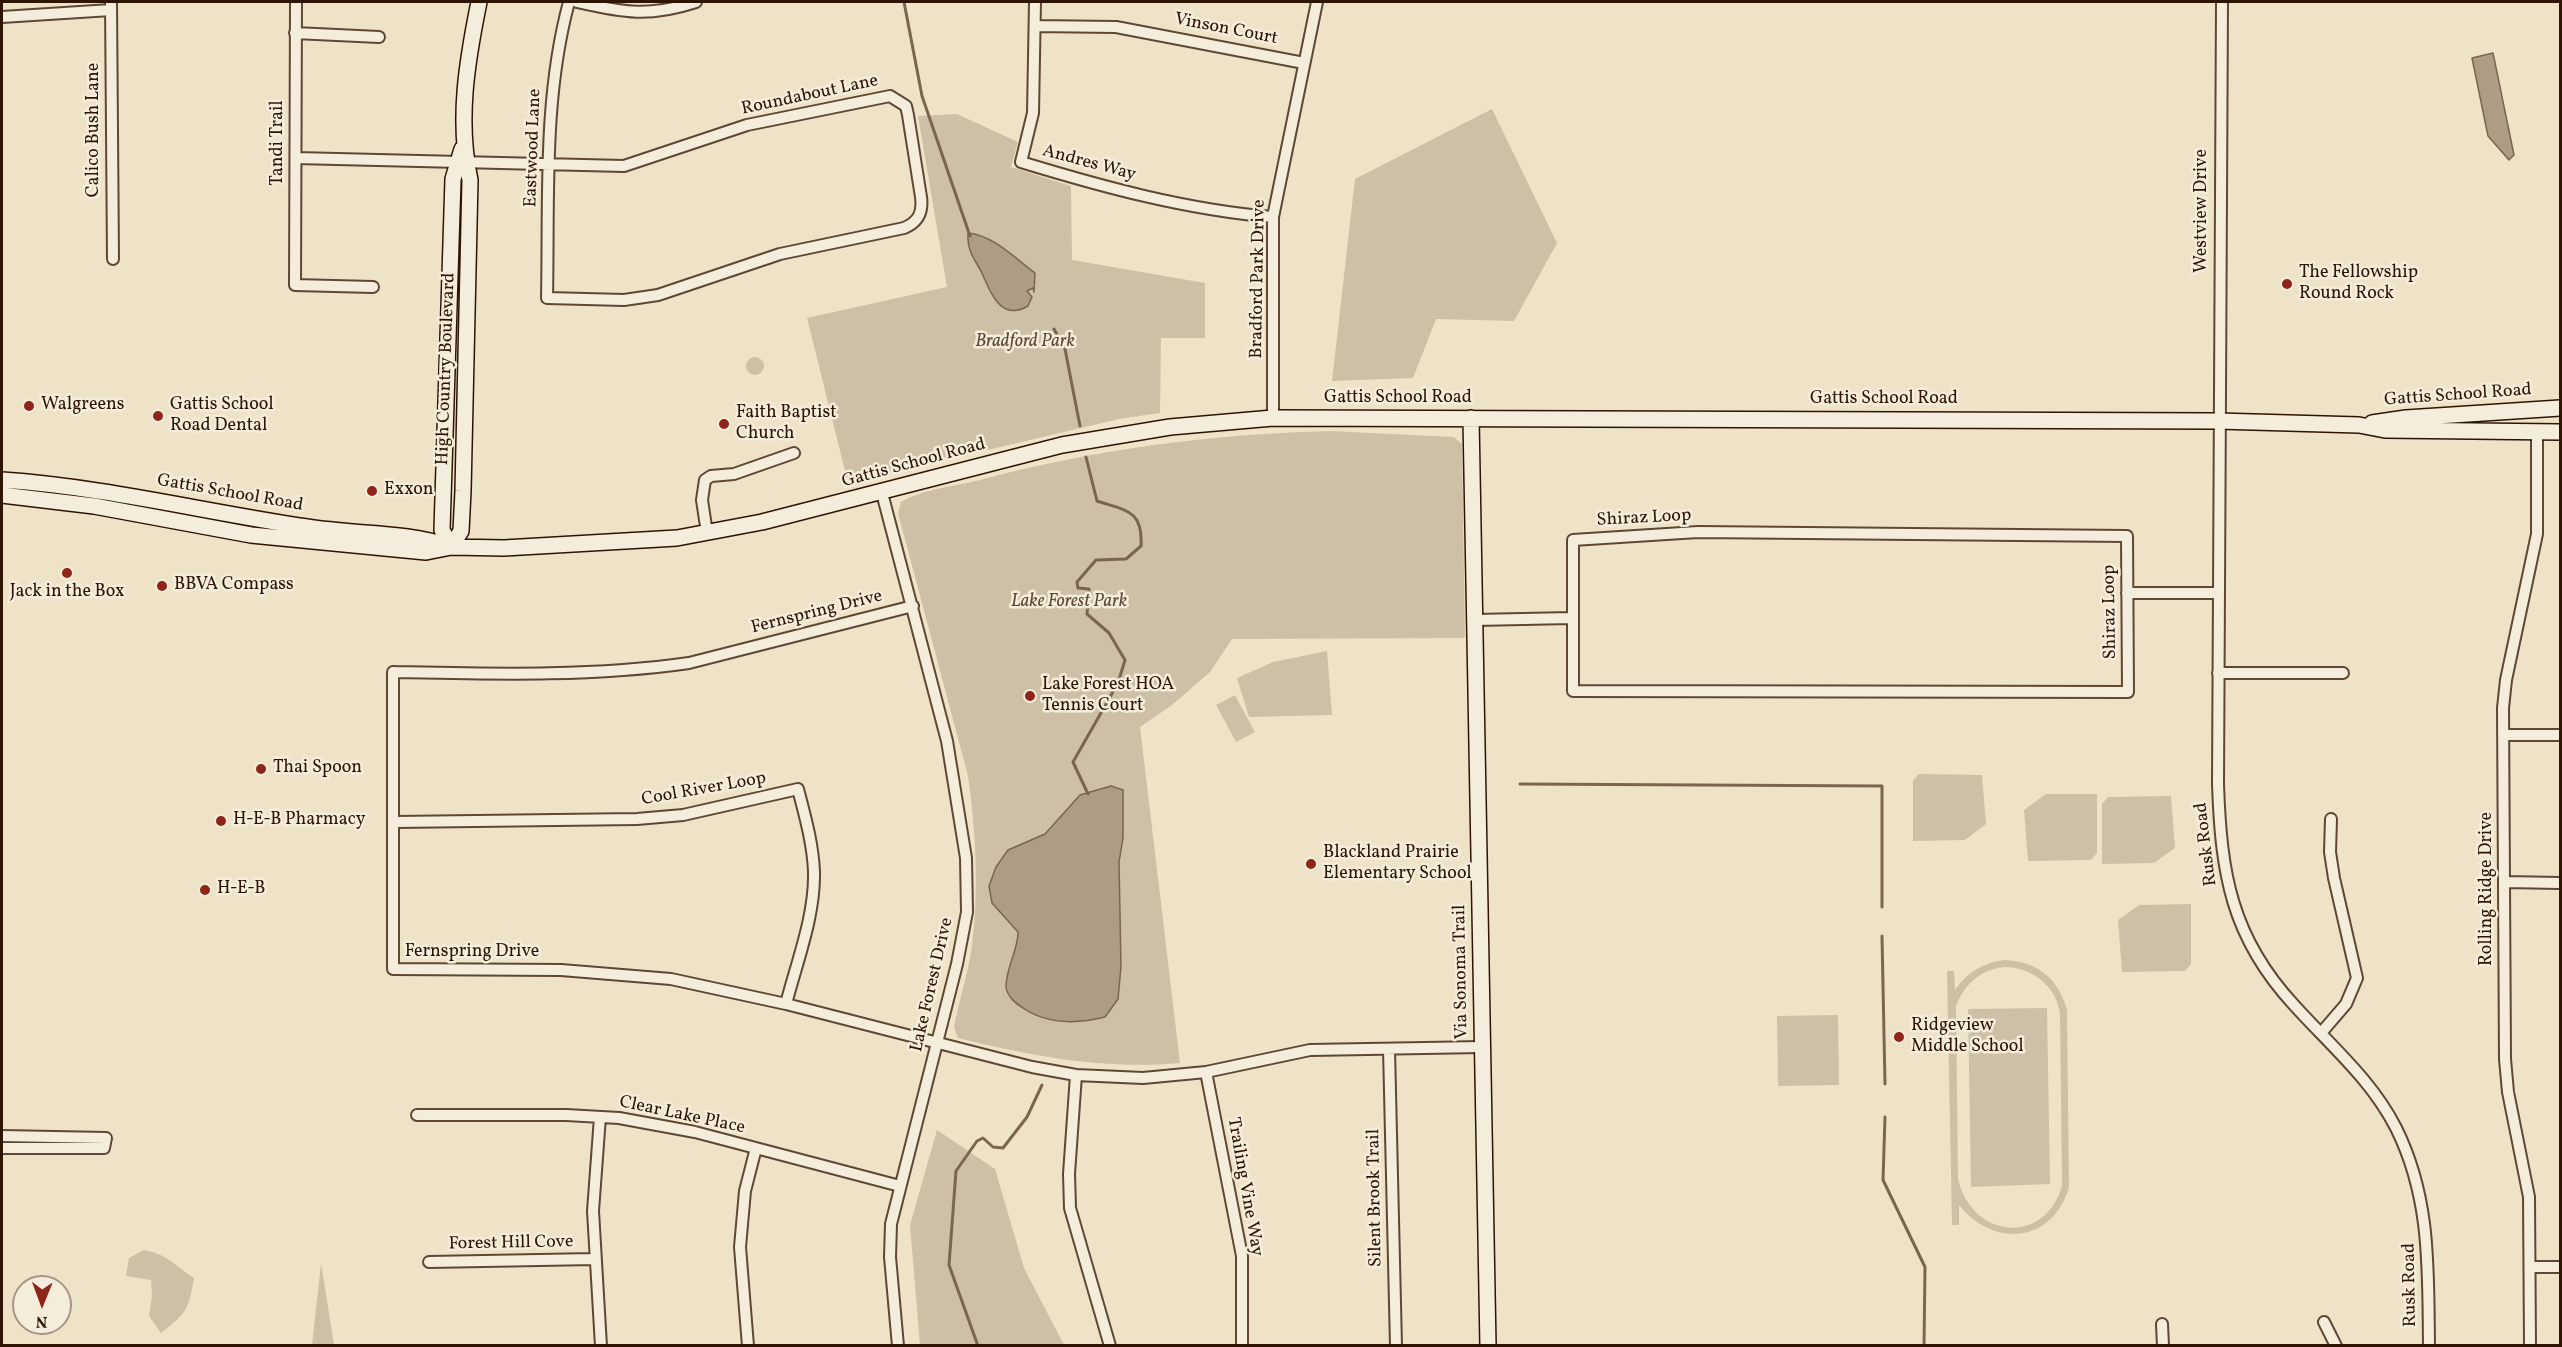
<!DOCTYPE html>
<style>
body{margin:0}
#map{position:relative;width:2562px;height:1347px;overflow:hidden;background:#eee3c7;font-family:Vollkorn,serif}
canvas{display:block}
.frame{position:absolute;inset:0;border:3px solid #2e1402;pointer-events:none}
.north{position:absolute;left:12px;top:1275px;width:60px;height:60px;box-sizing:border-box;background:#f4eddb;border:2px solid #a59684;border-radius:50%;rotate:181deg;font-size:16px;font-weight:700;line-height:24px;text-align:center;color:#2e1402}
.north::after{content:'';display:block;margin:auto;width:21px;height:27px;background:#8f2418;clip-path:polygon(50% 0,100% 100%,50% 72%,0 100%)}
</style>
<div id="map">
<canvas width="2562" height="1347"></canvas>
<div class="frame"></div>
<div class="north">N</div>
</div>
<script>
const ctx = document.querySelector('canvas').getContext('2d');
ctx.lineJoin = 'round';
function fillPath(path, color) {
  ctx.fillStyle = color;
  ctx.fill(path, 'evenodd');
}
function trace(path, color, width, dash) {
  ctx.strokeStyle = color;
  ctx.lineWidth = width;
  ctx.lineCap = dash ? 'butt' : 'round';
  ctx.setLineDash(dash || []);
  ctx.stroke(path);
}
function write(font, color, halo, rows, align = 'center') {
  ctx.font = font + ' Vollkorn,serif';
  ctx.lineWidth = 5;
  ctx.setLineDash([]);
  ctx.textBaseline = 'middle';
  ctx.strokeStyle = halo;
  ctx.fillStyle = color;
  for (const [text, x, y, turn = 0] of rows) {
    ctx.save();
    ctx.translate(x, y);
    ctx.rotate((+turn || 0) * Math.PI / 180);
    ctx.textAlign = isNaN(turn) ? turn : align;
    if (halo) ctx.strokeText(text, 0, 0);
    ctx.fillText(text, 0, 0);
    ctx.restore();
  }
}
fillPath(new Path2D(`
 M1492 109 1557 243 1514 321 1436 319 1413 378 1332 381 1355 179Z
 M957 114 1018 142 1011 167 1071 186 1072 260 1205 283V338H1161L1160 413 1119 419 848 483 807 318 947 287 918 116Z
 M746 366a9 9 0 1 1 18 0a9 9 0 1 1-18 0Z
 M1331 431 1454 437 1462 444 1465 638 1232 639 1210 672 1172 705 1140 727 1180 1063C1103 1070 1032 1056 958 1038L954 1027C959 1000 968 974 972 946 979 889 976 833 968 776L898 513 901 502C923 489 955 486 980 480 1096 449 1211 434 1331 431Z
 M1327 651 1332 715 1249 717 1237 678 1273 662Z
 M1235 695 1255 732 1236 742 1216 705Z
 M1919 774 1982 775 1986 824 1965 840 1913 841V781Z
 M2046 794H2097V853L2091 860 2028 861 2024 810Z
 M2171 796 2175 848 2154 863 2102 864V804L2108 797Z
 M2191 904V964L2185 971 2122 972 2118 920 2139 905Z
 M2004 960C2037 961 2059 979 2067 1010L2069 1187C2053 1243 1994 1249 1959 1205V1225H1952L1947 971H1954L1955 990C1968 972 1982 963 2004 960ZM2004 967C2031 967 2057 986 2060 1014L2062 1186C2045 1246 1972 1239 1958 1179L1956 1006C1965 984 1980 970 2004 967Z
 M2047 1008 2050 1184 1971 1187 1968 1009Z
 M1838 1015 1839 1085 1778 1086 1777 1016Z
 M937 1130 995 1169 1024 1268 1064 1345H920L910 1225Z
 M144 1250C169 1255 174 1265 194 1278 189 1309 186 1314 161 1333L149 1316 152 1295 151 1280 126 1276 129 1258Z
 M321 1264 322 1269 334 1345H312Z`), '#cdc0a6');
const water = new Path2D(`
 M2493 53 2514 155 2509 160 2488 136 2472 58Z
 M968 233C993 235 1016 259 1035 273L1034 292 1033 288 1027 291 1032 297 1028 306C1004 320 993 299 985 280 978 261 967 256 968 233Z
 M1111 786 1123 790V838L1119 862 1121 967 1118 999 1105 1017C1077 1024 1048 1025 1023 1008 1016 1004 1007 996 1006 987 1006 967 1018 951 1018 932L992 903 989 886 996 867 1008 850 1045 834 1080 795Z`);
fillPath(water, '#ad9d84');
trace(water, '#7a6650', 1.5);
trace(new Path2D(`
 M904 2 922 96 970 236
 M1054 329 1065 349 1080 426
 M1086 457 1097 501C1127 511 1143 510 1141 546L1126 559 1096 560 1077 582 1078 588 1089 589 1087 614 1109 633 1125 660 1118 683 1073 762 1088 794
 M1520 784 1882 786V907
 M1882 936 1885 1084
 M1885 1117 1883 1180 1925 1267 1924 1346
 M978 1346 949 1265 956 1171 977 1141 983 1138 993 1147 1003 1148 1027 1117 1042 1085`), '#7a6650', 3);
const street = new Path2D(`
 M111 2 113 259
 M296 2 295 285 373 287
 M577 2C624 13 650 17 696 2
 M1035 2 1033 113 1021 162C1103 187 1187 210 1273 217
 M2222 2 2218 784C2221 873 2231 937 2294 1005 2330 1045 2371 1079 2396 1128 2431 1198 2428 1269 2429 1346
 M2 17 111 10
 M1035 26 1116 27 1304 63
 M295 33 379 37
 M296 158 624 166 747 125 890 96 906 106 908 115 921 197C923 212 919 222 904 228L780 254 658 295 624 300 547 298C549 199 543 98 569 2
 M1273 418V217L1317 2
 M882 493 947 741 966 858 967 912 957 964 891 1224 890 1257 898 1346
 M1698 532 2127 536 2128 692 1573 691V540Z
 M707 533 702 500 705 480 711 476 734 474 794 453
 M2127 593H2218
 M913 606 689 663C591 677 491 674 393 672V969L561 970 671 979 786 1004 1032 1067 1076 1075 1143 1078 1206 1072 1310 1050 1482 1047
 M1475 620 1571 618
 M2218 673H2343
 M2503 735H2560
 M395 822 637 819 683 815 798 789C805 816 813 844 814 872 815 916 797 961 786 1004
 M2505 882 2560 883
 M2321 1033 2346 1004 2357 978 2334 878 2330 852 2331 819
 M1389 1049 1396 1346
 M1206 1072 1242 1256V1346
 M1076 1075 1069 1174 1070 1208 1110 1346
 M417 1115H566L619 1118 695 1132 900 1186
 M600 1117 593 1211 601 1346
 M2 1136 106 1138 104 1148H2
 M429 1262 594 1259
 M2530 1267H2560
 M2324 1322 2336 1346
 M2162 1324 2163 1346
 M748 1346 740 1247 745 1191 756 1148
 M2530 1346 2529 1197 2508 1092 2505 1059 2503 708 2506 680 2537 534V433`);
const secondary = new Path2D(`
 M1471 418 1488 1346
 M2372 423 2406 418 2560 408
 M2 480C105 487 205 512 307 527 355 535 406 531 451 547
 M2 495 94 506 251 535 426 552 451 547 504 548 677 538 762 522 1062 445 1170 427 1273 418 2218 421 2359 425 2385 430 2560 432
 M451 547 461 531 463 491 470 180C457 120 467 61 479 2
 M451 547 442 530 453 179 462 149`);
trace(street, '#5e4833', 14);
trace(secondary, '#2e1402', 18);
trace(street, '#f4eddb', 10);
trace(secondary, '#f4eddb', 15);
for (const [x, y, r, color] of [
 [2287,284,6,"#8f2418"],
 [29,406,6,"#8f2418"],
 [158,416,6,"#8f2418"],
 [724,424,6,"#8f2418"],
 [372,491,6,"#8f2418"],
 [67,573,6,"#8f2418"],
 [162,586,6,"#8f2418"],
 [1030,696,6,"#8f2418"],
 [261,769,6,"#8f2418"],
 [221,821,6,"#8f2418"],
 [1311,864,6,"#8f2418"],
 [205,890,6,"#8f2418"],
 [1899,1037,6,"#8f2418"]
]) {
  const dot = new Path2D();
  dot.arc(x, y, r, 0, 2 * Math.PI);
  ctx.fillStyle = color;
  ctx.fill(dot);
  trace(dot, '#f4eddb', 2);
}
write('18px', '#2e1402', '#f4eddb', [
 ["Vinson Court",1226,30,11],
 ["Roundabout Lane",810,96,-12],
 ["Calico Bush Lane",95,130,-90],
 ["Tandi Trail",279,143,-90],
 ["Eastwood Lane",534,148,-88],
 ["Andres Way",1089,164,15],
 ["Westview Drive",2203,211,-90],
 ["Bradford Park Drive",1259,279,-89],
 ["High Country Boulevard",447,369,-88],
 ["Gattis School Road",2458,396,-4],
 ["Gattis School Road",1398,399],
 ["Gattis School Road",1884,400],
 ["Gattis School Road",914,464,-15],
 ["Gattis School Road",230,494,10],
 ["Shiraz Loop",1644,519,-3],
 ["Shiraz Loop",2111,612,-91],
 ["Fernspring Drive",817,613,-14],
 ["Cool River Loop",704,790,-10],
 ["Rusk Road",2207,844,-97],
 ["Rolling Ridge Drive",2488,889,-90],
 ["Fernspring Drive",472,953],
 ["Via Sonoma Trail",1462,972,-91],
 ["Lake Forest Drive",933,985,-77],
 ["Clear Lake Place",682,1116,12],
 ["Trailing Vine Way",1244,1187,80],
 ["Silent Brook Trail",1376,1198,-91],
 ["Forest Hill Cove",511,1244,-1],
 ["Rusk Road",2411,1285,-91]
]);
write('18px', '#2e1402', '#f4eddb', [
 ["The Fellowship",2299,274],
 ["Round Rock",2299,295],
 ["Walgreens",41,406],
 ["Gattis School",170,406],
 ["Road Dental",170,427],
 ["Faith Baptist",736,414],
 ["Church",736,435],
 ["Exxon",384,491],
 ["BBVA Compass",174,586],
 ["Jack in the Box",67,593,"center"],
 ["Lake Forest HOA",1042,686],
 ["Tennis Court",1042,707],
 ["Thai Spoon",273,769],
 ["H-E-B Pharmacy",233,821],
 ["Blackland Prairie",1323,854],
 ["Elementary School",1323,875],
 ["H-E-B",217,890],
 ["Ridgeview",1911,1027],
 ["Middle School",1911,1048]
], 'left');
write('italic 18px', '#5e4833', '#f4eddb', [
 ["Bradford Park",1025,343],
 ["Lake Forest Park",1069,603]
]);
</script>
